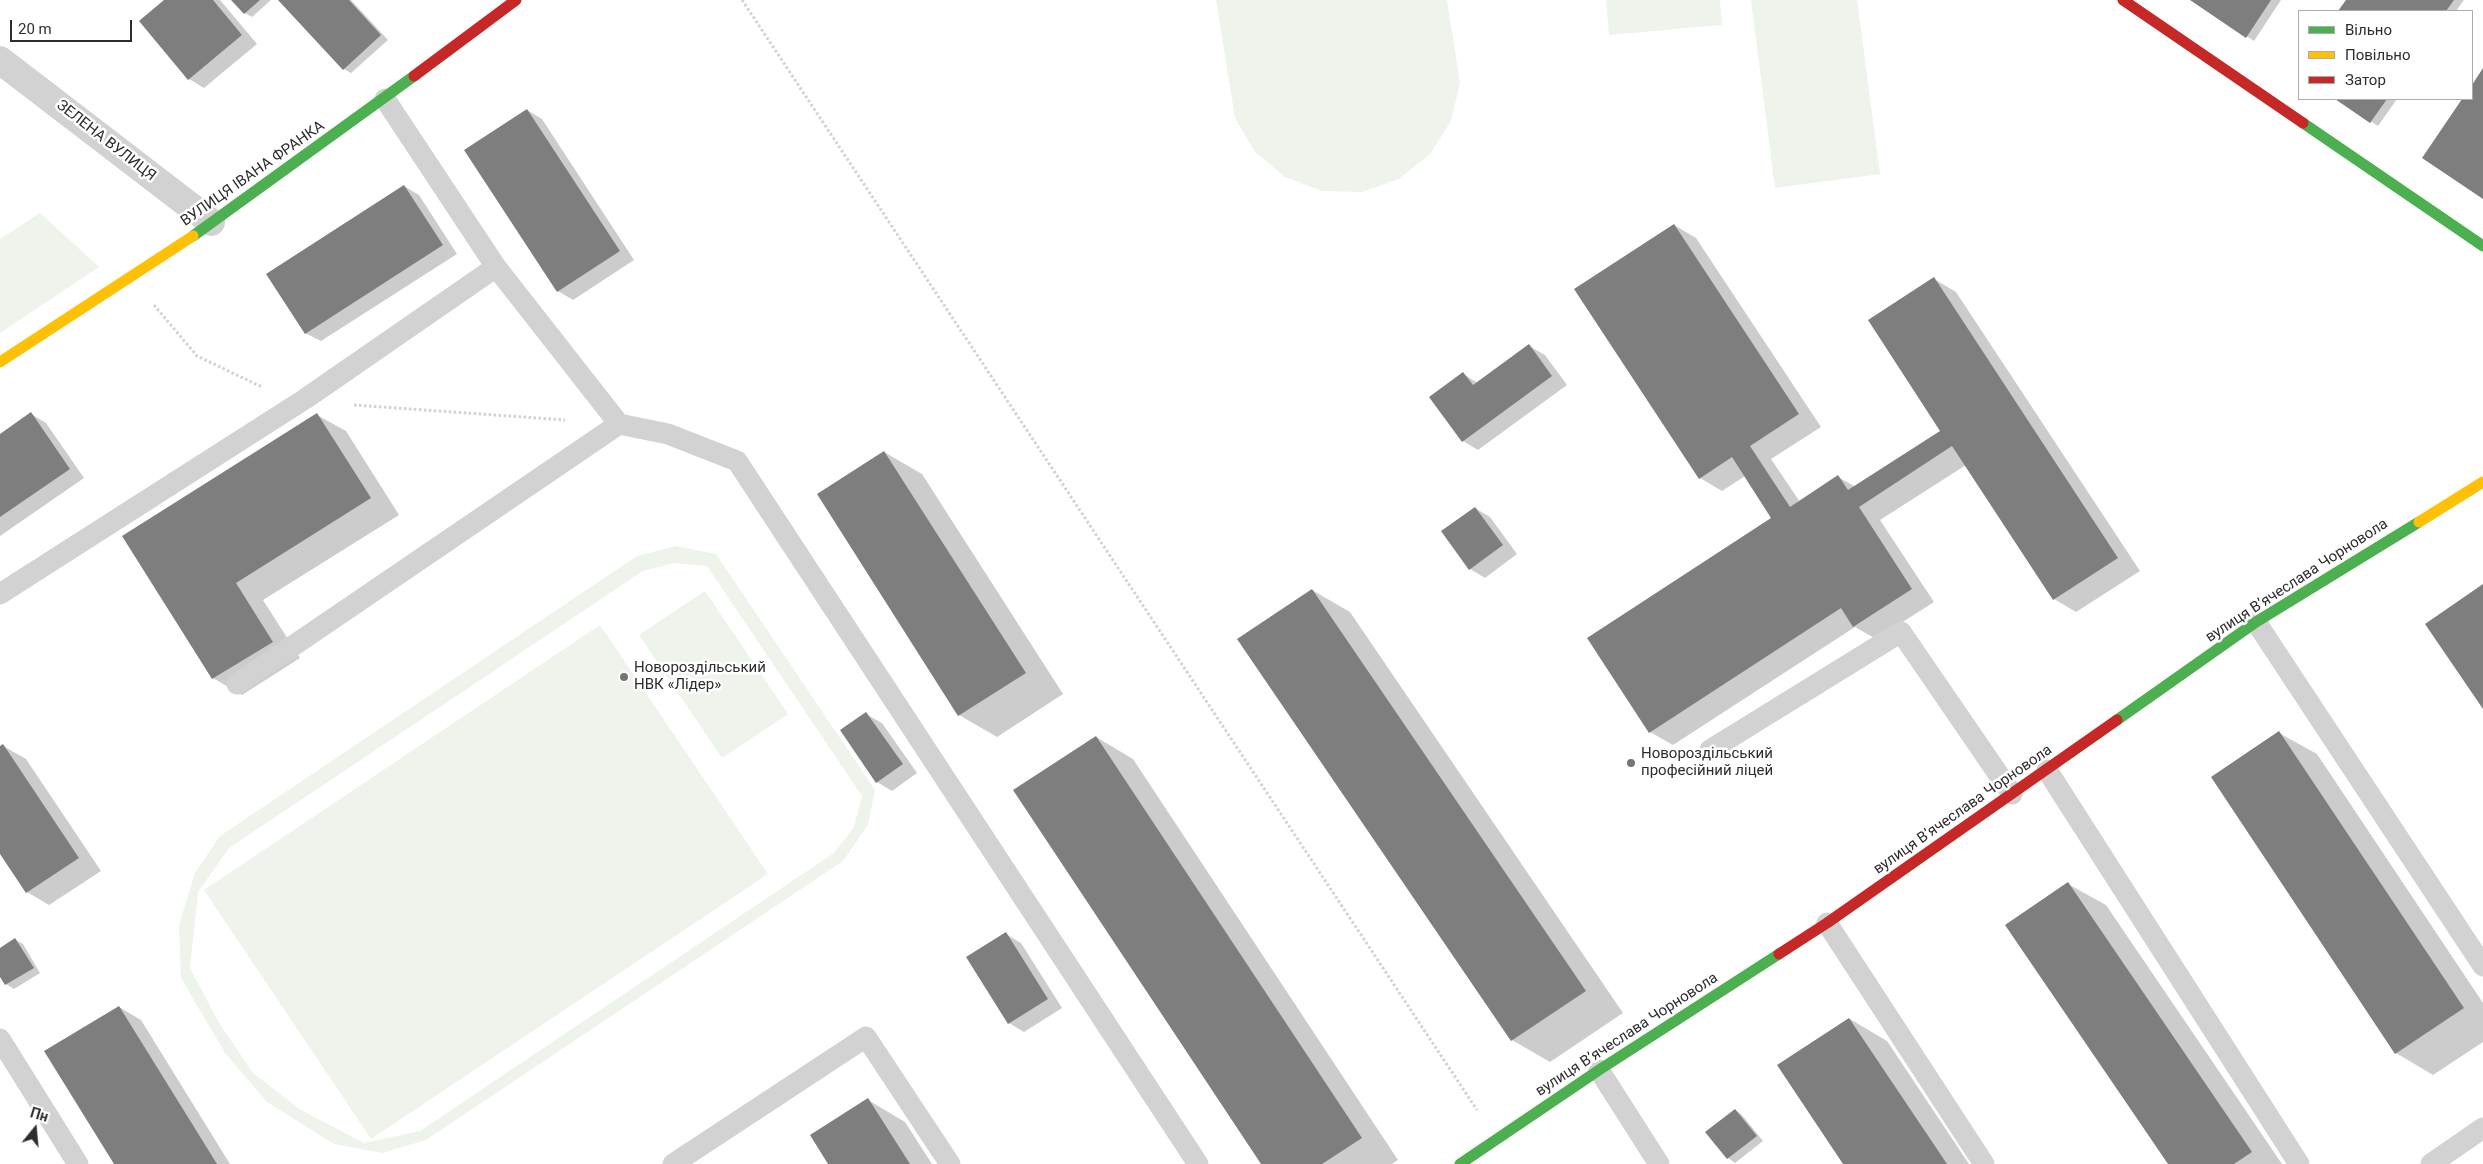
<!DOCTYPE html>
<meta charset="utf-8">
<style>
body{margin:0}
#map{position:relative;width:2483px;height:1164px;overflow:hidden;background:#fff;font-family:Roboto,sans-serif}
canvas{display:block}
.legend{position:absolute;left:2298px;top:10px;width:175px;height:90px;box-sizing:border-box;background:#fff;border:1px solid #ababab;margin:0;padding:6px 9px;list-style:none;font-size:15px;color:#2d2d2d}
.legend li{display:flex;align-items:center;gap:10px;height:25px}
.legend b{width:25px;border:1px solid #ababab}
.north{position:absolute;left:10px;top:1104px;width:50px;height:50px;-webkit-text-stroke:4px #fff;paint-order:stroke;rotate:17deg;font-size:14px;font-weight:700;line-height:20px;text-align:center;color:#2d2d2d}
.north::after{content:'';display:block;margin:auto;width:18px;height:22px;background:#2d2d2d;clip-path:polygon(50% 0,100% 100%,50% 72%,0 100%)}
.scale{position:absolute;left:10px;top:20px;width:122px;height:22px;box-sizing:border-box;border:2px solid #2d2d2d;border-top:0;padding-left:6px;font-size:15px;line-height:18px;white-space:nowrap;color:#2d2d2d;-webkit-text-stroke:4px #fff;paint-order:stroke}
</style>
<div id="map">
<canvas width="2483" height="1164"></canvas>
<ul class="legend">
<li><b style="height:6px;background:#4caf50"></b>Вільно</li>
<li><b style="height:6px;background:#ffc107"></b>Повільно</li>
<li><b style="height:6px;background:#c62828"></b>Затор</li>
</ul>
<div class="north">Пн</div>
<div class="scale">20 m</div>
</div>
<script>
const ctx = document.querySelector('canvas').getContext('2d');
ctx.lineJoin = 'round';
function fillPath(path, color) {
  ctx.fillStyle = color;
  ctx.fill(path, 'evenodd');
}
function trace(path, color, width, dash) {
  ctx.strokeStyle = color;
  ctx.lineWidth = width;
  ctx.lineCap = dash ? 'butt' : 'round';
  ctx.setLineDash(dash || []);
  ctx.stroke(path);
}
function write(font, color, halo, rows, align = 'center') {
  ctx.font = font + ' Roboto,sans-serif';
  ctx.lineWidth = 5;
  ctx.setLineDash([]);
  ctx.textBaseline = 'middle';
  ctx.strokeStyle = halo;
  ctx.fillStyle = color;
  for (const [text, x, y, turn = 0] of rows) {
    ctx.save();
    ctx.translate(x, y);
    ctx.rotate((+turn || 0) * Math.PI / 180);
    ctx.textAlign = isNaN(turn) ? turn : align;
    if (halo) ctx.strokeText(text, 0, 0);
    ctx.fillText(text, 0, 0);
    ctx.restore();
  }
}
fillPath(new Path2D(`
 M1216 0H1447L1460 83 1451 121 1430 154 1399 179 1362 192 1322 191 1285 177 1255 152 1235 118Z
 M1606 0H1720L1722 25 1609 35Z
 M1751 0H1857L1880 174 1775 188Z
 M40 213 99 267 0 333V239Z
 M676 546 716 554 875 790 868 825 843 861 426 1140 382 1153 334 1144 267 1102 225 1053 181 978 179 925 195 873 220 836 637 556ZM674 563 707 566 862 796 854 827 834 853 420 1131 364 1143 301 1110 253 1073 219 1023 190 968 198 892 229 848 643 571Z
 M705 591 788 714 722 758 639 635Z
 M600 625 768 874 371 1139 204 890Z`), '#eef3ec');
fillPath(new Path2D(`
 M166 0H220L257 44 204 88 189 79Z
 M233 0H271L252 17 245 13Z
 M279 0H351L388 40 351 73 344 69Z
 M2193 0H2281L2254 41Z
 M2347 0H2464L2456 11H2340Z
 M2337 99H2397L2378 126Z
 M527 110 542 119 634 260 573 300 558 291Z
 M404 186 419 195 457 254 321 341 305 333Z
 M1674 225 1696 238 1821 427 1771 459 1800 502 1838 477 1856 487 1942 431 1934 279 1956 292 2140 571 2076 612 2054 599 1966 465 1880 520 1934 602 1876 639 1855 627 1673 745 1650 732 1773 518 1745 476 1722 491 1700 478Z
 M1529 346 1545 355 1567 385 1478 450 1463 441V374L1478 383Z
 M31 414 46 423 84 478 0 536V435Z
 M317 415 346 431 399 515 263 600 300 658 242 695 213 678 124 536Z
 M884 452 922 474 1063 694 997 737 959 715Z
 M1475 508 1490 517 1517 554 1485 578 1470 569Z
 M1312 590 1350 612 1623 1013 1550 1062 1512 1040 1239 640Z
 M866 714 882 723 917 773 892 791 877 782Z
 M2279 733 2317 754 2483 1003V1042L2433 1075 2396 1053Z
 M1096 737 1133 759 1398 1160 1392 1164H1262Z
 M3 746 26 759 101 871 49 905 27 892 0 852V748Z
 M2068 884 2106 905 2282 1164H2169Z
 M1006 934 1021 943 1062 1008 1024 1032 1009 1023Z
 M16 940 23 944 40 973 14 989 6 984 0 974V950Z
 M119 1007 141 1020 230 1164H116Z
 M1850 1019 1887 1041 1969 1164H1845Z
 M868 1100 905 1122 932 1164H830Z
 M1735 1110 1742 1115 1763 1141 1735 1163 1728 1158Z`), '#0003');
fillPath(new Path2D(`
 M164 0H213L242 35 188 80 139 21Z
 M231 0H260L244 14Z
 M278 0H349L381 35 343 70Z
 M2190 0H2271L2246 38Z
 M2346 0H2454L2446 11H2338Z
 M2483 68V199L2422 158 2462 99H2472V85Z
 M2335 99H2387L2370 123Z
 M527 109 620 251 557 292 464 150Z
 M404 185 443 245 305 334 266 274Z
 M1674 224 1799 414 1750 446 1790 507 1838 475 1848 490 1940 431 1868 320 1934 277 2118 558 2053 600 1952 446 1859 507 1912 589 1853 627 1841 608 1649 733 1587 638 1771 518 1732 457 1699 479 1574 289Z
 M1529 344 1552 376 1462 442 1429 397 1463 372 1473 385Z
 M31 412 70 469 0 517V434Z
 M317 413 371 498 236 583 273 642 212 679 122 536Z
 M884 451 1026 673 958 716 817 494Z
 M1475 507 1503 545 1469 570 1441 531Z
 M2483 584V709L2425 624Z
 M1312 589 1586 991 1511 1041 1237 639Z
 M866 712 903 764 876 783 840 730Z
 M2279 731 2464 1008 2395 1054 2211 777Z
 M1096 736 1362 1138 1322 1164H1261L1013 790Z
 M3 744 79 858 26 893 0 854V746Z
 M2068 882 2252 1152 2234 1164H2168L2005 925Z
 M1006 932 1048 999 1008 1024 966 957Z
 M15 938 34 968 5 985 0 977V948Z
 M119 1006 217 1164H114L44 1051Z
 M1849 1018 1947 1164H1843L1777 1065Z
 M868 1098 910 1164H828L810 1135Z
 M1735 1109 1757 1136 1727 1159 1705 1132Z`), '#7e7e7e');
trace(new Path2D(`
 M742 0 1477 1110
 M154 305 197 356 262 387
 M354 405 565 420`), '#d2d2d2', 3, [2.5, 2.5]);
trace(new Path2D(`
 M619 424 668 434 737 461 1198 1164
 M0 594 305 399 496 267
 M2256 622 2483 966
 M237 684 619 424 496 267 385 99
 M1710 750 1901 632 2012 794
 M2047 770 2299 1164
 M1827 923 1984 1164
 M0 1039 78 1164
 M1599 1070 1659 1164
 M673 1164 866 1037 950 1164
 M2431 1164 2483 1128`), '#d2d2d2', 21);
trace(new Path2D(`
 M0 60 211 222`), '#d2d2d2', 28);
trace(new Path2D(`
 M2303 123 2483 246
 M193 236 414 76
 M2117 720 2256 622 2419 522
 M1460 1164 1599 1070 1779 954`), '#4caf50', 11);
trace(new Path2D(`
 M0 362 193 236
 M2419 522 2483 482`), '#ffc107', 11);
trace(new Path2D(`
 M2123 0 2303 123
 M414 76 516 0
 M1779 954 1827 923 2117 720`), '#c62828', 11);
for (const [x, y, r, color] of [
 [624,677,5,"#767676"],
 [1631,763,5,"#767676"]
]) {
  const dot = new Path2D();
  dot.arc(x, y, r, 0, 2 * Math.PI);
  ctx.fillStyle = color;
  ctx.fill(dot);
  trace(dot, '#fff', 2);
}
write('15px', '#2d2d2d', '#fff', [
 ["ЗЕЛЕНА ВУЛИЦЯ",106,141,38],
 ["ВУЛИЦЯ ІВАНА ФРАНКА",253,174,-35],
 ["вулиця Вʼячеслава Чорновола",2297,581,-33],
 ["вулиця Вʼячеслава Чорновола",1963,810,-35],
 ["вулиця Вʼячеслава Чорновола",1627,1035,-33]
]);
write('15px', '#2d2d2d', '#fff', [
 ["Новороздільський",634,668],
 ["НВК «Лідер»",634,685],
 ["Новороздільський",1641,754],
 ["професійний ліцей",1641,771]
], 'left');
</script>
